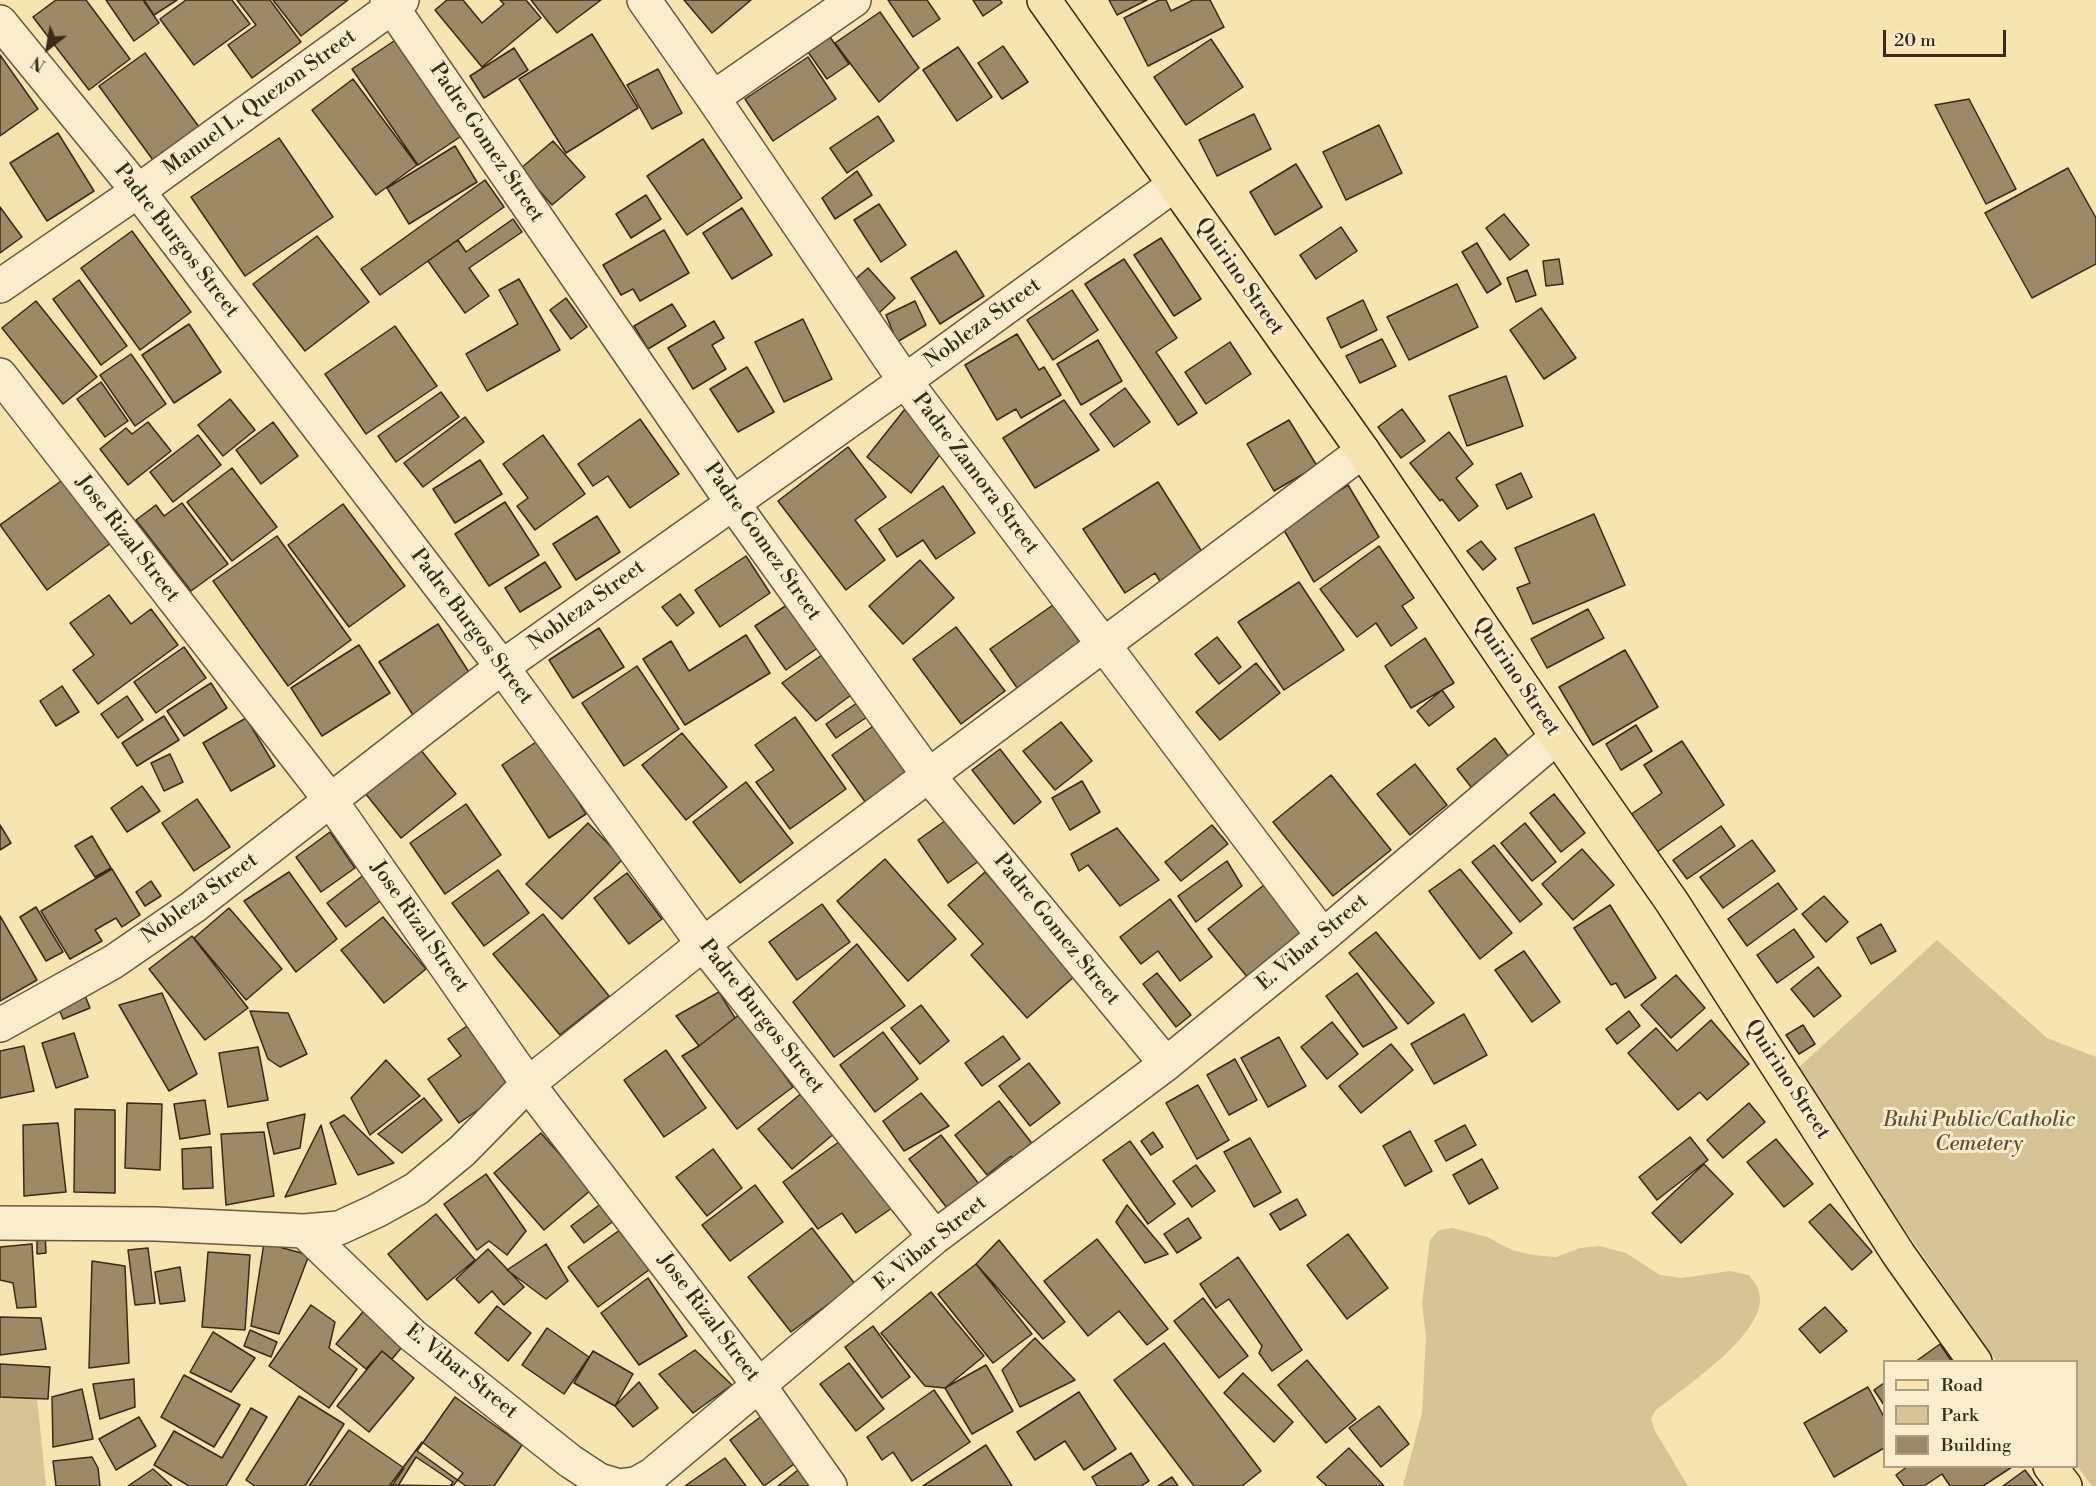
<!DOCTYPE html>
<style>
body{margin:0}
#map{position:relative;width:2096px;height:1486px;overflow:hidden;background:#f6e4b1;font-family:"Libre Bodoni",serif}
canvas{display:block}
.legend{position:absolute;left:1883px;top:1360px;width:195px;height:108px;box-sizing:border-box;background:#f9edcc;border:2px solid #ad9f83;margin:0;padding:8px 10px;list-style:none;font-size:18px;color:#3a2916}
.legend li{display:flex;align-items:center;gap:12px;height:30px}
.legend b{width:30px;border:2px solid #ad9f83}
.north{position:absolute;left:18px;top:18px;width:60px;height:60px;-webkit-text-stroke:4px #f9edcc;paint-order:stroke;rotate:211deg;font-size:16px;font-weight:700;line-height:24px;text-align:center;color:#3a2916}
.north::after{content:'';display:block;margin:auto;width:21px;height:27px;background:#3a2916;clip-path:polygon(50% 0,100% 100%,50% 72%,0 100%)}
.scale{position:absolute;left:1883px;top:30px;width:123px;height:27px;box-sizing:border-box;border:3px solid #3a2916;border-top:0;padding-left:8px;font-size:18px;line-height:21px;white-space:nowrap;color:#3a2916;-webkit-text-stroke:4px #f9edcc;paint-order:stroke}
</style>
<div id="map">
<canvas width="2096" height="1486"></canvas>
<ul class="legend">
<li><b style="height:8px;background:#f6e4b1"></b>Road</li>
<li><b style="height:16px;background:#d6c497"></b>Park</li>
<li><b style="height:16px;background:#9c8a67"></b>Building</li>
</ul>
<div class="north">N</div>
<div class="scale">20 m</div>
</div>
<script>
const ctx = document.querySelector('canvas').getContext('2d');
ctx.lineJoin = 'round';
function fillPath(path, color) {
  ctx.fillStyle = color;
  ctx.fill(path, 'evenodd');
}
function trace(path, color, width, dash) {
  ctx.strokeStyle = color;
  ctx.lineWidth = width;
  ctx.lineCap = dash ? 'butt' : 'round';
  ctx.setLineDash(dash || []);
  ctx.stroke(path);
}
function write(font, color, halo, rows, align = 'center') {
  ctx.font = font + ' "Libre Bodoni",serif';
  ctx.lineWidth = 6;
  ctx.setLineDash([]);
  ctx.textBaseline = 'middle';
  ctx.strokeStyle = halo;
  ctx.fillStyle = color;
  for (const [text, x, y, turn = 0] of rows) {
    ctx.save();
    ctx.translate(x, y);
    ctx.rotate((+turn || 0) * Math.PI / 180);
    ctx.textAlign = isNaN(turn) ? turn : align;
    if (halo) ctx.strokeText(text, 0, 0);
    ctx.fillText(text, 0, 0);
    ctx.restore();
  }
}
fillPath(new Path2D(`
 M1937 940 2047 1038 2096 1057V1486H2092L2077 1466 2076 1362 1996 1361 1795 1071Z
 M1453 1228 1487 1237 1512 1250 1533 1255 1556 1257 1580 1248 1599 1246 1626 1253 1660 1275 1682 1278 1730 1271 1749 1275C1755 1283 1760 1289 1760 1300 1759 1338 1685 1387 1656 1410L1651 1418 1654 1429 1688 1486H1403L1422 1413 1426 1336 1422 1303 1430 1240 1439 1230Z
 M0 1397 37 1398 46 1486H0Z`), '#d6c497');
const building = new Path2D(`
 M56 0H86L130 59 89 90 33 17Z
 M106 0H143L159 23 134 41Z
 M144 0H177L154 15Z
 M186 0H232L250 24 194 65 160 19Z
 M237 0H270L301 42 252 78 228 45 256 25Z
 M273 0H348L301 36Z
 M447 0H463L482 23 504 4 500 0H526L541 18 482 67 435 10Z
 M531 0H601L557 33Z
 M684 0H751L712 33Z
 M888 0H927L940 19 913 37Z
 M973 0H1000L1002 3 983 16Z
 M1109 0H1147L1117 15Z
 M1159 0H1166L1171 11 1193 0H1210L1224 27 1148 66 1124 18Z
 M880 12 919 68 879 102 835 43Z
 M592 34 638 108 566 153 519 79Z
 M830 37 849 64 827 79 808 52Z
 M397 39 463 135 418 165 352 69Z
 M1211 39 1243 87 1186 125 1154 77Z
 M1003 46 1028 82 1002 99 978 63Z
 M958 47 992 97 957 121 923 70Z
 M514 48 528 70 484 98 470 76Z
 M145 53 199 127 153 160 99 86Z
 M0 55 38 109 0 136Z
 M808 57 836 99 773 141 745 99Z
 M658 69 682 113 652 129 627 85Z
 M353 79 417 165 376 195 312 110Z
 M1969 99 2016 189 1986 204 1935 105Z
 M1254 114 1271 149 1217 176 1199 140Z
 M878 116 894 141 847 173 830 148Z
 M1379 125 1402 173 1346 200 1323 152Z
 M58 133 94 191 47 221 10 163Z
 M279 138 333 217 245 276 191 197Z
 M703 139 742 198 687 235 647 176Z
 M553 141 585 177 552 205 520 169Z
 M455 146 477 182 409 224 387 188Z
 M1296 164 1322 207 1275 235 1250 192Z
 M2068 168 2096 218V264L2032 298 1985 213Z
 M857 171 872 195 835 219 822 198Z
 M485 180 504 207 380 295 361 269Z
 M646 195 661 219 631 238 616 214Z
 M879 204 906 245 881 262 854 220Z
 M0 207 22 237 0 253Z
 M742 208 772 255 732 279 703 233Z
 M1504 214 1529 245 1510 260 1486 228Z
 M513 219 522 232 469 268 489 296 465 313 428 261 458 240 466 252Z
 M1341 227 1357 251 1316 279 1300 255Z
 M664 230 689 273 640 301 633 289 621 295 603 265Z
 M132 231 191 312 140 350 81 268Z
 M317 236 369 302 305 351 253 284Z
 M1161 238 1201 299 1174 316 1134 255Z
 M1477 243 1501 284 1487 293 1462 252Z
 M956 251 984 296 940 324 911 278Z
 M1124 259 1177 338 1156 352 1197 413 1178 425 1085 284Z
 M1559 259 1563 284 1546 286 1543 261Z
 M868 268 895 298 879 313 852 282Z
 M1527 270 1536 295 1516 302 1507 278Z
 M519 279 560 350 487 391 466 354 518 324 499 290Z
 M79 280 127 346 101 365 53 299Z
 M1457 284 1478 327 1409 360 1387 317Z
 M1072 290 1098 330 1053 360 1027 320Z
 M566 298 587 327 571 339 550 310Z
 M1363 300 1377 330 1341 348 1327 318Z
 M36 301 97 377 63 404 2 328Z
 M915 301 926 325 897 342 886 315Z
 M672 304 686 326 648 349 634 326Z
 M1541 308 1576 358 1544 379 1510 330Z
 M803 319 832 379 784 402 755 342Z
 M714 321 724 338 712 345 726 369 693 389 668 348Z
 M189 324 221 372 174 403 142 355Z
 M395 326 437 386 366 434 325 374Z
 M1017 334 1039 370 1044 367 1061 395 1021 418 1016 409 997 420 965 365Z
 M1382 339 1396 366 1360 383 1346 356Z
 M1098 340 1122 381 1081 405 1057 364Z
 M1230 342 1251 374 1206 404 1185 372Z
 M131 354 166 404 135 426 100 375Z
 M747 367 774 412 738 432 710 389Z
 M1506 376 1523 426 1467 446 1449 396Z
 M101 382 128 421 105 437 77 399Z
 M1125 388 1150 422 1114 447 1090 414Z
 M441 392 459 417 396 462 378 436Z
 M230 399 255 430 223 456 198 425Z
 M1064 400 1099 450 1035 488 1003 438Z
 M905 409 948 444 911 493 867 457Z
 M1402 409 1425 441 1401 458 1378 427Z
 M465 417 484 442 423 487 404 463Z
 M640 419 679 474 630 508 608 476 593 486 578 464Z
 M1289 420 1317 466 1274 491 1247 444Z
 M148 422 171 451 128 485 100 449 126 428 132 434Z
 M273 422 298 456 261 484 236 450Z
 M1449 432 1473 464 1456 478 1478 506 1459 521 1442 499 1440 501 1410 463Z
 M198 435 221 465 173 502 150 472Z
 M543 435 585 494 535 530 517 506 528 498 503 464Z
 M848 447 886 497 855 520 885 560 846 590 778 501Z
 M480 460 502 494 455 523 433 489Z
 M232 468 277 527 232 561 187 502Z
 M1521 473 1532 497 1507 509 1496 485Z
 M64 479 111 543 47 590 0 525Z
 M1158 482 1204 555 1161 583 1155 573 1125 593 1083 529Z
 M1348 485 1379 537 1314 582 1281 525 1300 511 1334 494Z
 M943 486 975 533 936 559 923 540 897 557 879 529Z
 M505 502 539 555 489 586 455 534Z
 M182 503 228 564 191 591 136 520 156 505 164 516Z
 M343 504 405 586 349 627 288 545Z
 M1594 514 1625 585 1533 624 1517 588 1530 583 1515 548Z
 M597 516 620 552 576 580 553 544Z
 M277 536 351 640 288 686 213 581Z
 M1481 541 1496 559 1483 570 1467 551Z
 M1379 546 1414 598 1402 606 1417 628 1391 646 1376 623 1357 637 1320 589Z
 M746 556 770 593 720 627 695 590Z
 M920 560 954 598 903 644 869 606Z
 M545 562 561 587 520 612 505 588Z
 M1299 582 1344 650 1284 690 1238 622Z
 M680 594 694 613 677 626 662 607Z
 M109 595 131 624 151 609 178 645 98 704 73 670 94 655 70 623Z
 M793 601 822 645 786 670 755 626Z
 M1053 605 1084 648 1020 692 990 649Z
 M1588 609 1604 638 1547 668 1531 639Z
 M438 624 472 677 413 715 379 662Z
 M956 627 1005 691 961 724 913 659Z
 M599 628 624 667 573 698 549 660Z
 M746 635 770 673 685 725 643 659 671 641 689 671Z
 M1217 637 1241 667 1219 684 1195 654Z
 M1425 638 1454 683 1411 708 1385 666Z
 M359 645 390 693 322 736 291 688Z
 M184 647 206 678 156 713 134 682Z
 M829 650 858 690 816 721 782 683Z
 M1625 650 1658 707 1593 745 1559 687Z
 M1256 663 1280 693 1220 740 1196 712Z
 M637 666 679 729 624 766 582 703Z
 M211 683 227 708 184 736 167 711Z
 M62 686 79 712 56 726 40 701Z
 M1442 690 1454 707 1429 726 1417 711Z
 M127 696 143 720 118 738 101 714Z
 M860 701 870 715 836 738 826 724Z
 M164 716 179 740 137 766 122 743Z
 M795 717 846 789 790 829 756 782 774 770 755 745Z
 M246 718 275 766 231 791 203 743Z
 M879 722 913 770 866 803 832 755Z
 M1061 722 1092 761 1055 790 1023 751Z
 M1636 725 1652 751 1621 770 1606 744Z
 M682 733 727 787 686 820 642 765Z
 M1495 738 1509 757 1471 787 1457 769Z
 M539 740 586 814 549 838 502 765Z
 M1682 741 1724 805 1657 852 1630 815 1662 793 1644 765Z
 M420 749 456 794 401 838 365 793Z
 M1000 749 1041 802 1014 824 972 770Z
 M170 754 183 782 164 791 151 763Z
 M1415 764 1447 805 1410 835 1377 794Z
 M1331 775 1391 850 1333 896 1273 822Z
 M1082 781 1100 812 1070 830 1052 798Z
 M746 782 793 843 740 883 693 822Z
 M142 786 160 811 127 832 111 808Z
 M1554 794 1585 833 1561 852 1530 813Z
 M197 799 230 847 194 871 162 823Z
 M466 804 501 855 445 894 410 843Z
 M949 818 979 861 948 883 918 840Z
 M588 823 623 859 562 919 526 884Z
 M1525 823 1556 862 1532 881 1501 843Z
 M0 825 11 843 0 850Z
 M1212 825 1228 844 1181 881 1165 862Z
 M1721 826 1735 846 1687 879 1673 860Z
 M1117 828 1159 880 1120 906 1088 865 1079 871 1071 854Z
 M330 832 355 868 321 892 296 857Z
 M92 836 111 868 95 877 75 846Z
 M1752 840 1775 871 1723 908 1700 877Z
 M1494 845 1542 904 1520 922 1472 862Z
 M1582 849 1614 885 1573 920 1542 884Z
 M885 859 956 939 908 981 837 901Z
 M1227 861 1242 886 1196 922 1178 896Z
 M112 869 140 915 122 927 116 918 95 930 102 941 70 959 41 911Z
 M1460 869 1512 933 1480 959 1429 891Z
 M498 870 529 913 484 946 452 903Z
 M289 872 337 939 296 972 244 901Z
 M985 872 1076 975 1027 1018 971 955 983 944 948 905Z
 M627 873 662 919 629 944 594 898Z
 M365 874 383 899 346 927 327 903Z
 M151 881 161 896 145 906 136 892Z
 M1778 883 1797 909 1747 946 1728 919Z
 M1264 885 1302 935 1248 978 1208 929Z
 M1824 896 1848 922 1826 942 1802 914Z
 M1170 899 1212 957 1180 981 1158 951 1141 964 1120 937Z
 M822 904 850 942 797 980 769 942Z
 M1610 905 1656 978 1625 998 1616 983 1611 985 1574 928Z
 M36 907 63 952 46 961 20 917Z
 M229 908 282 969 246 1000 194 938Z
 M543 914 609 996 560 1035 493 954Z
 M0 916 37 980 0 1001Z
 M383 917 426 969 384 1003 341 950Z
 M1881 924 1896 951 1871 964 1857 938Z
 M1794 929 1814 957 1777 983 1757 955Z
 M1376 932 1434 1003 1408 1024 1349 953Z
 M192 936 248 1008 205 1040 149 969Z
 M857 944 905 1006 834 1057 793 1002Z
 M1524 951 1560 1002 1532 1022 1495 970Z
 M1818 967 1841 996 1814 1017 1791 989Z
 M1157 973 1191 1015 1176 1027 1143 984Z
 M1357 973 1397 1028 1363 1047 1326 996Z
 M1676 975 1705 1008 1671 1038 1641 1005Z
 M719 992 735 1018 699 1046 676 1016Z
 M84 993 90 1008 63 1019 57 1004Z
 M162 993 197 1074 169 1091 119 1005Z
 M921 1005 949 1041 920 1064 891 1028Z
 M250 1011 288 1013 307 1054 280 1067 268 1059Z
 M1629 1011 1640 1026 1617 1044 1606 1029Z
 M740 1014 793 1087 737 1129 682 1056 699 1046Z
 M1464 1014 1487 1055 1434 1084 1411 1044Z
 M1711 1020 1749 1064 1707 1100 1700 1092 1678 1110 1628 1053 1656 1028 1677 1051Z
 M1332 1022 1358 1054 1327 1079 1301 1047Z
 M1803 1025 1815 1044 1799 1054 1786 1035Z
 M467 1026 510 1088 459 1123 428 1079 461 1056 448 1039Z
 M883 1032 918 1079 875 1112 840 1065Z
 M74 1033 88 1077 56 1088 42 1043Z
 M1003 1036 1020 1059 982 1086 965 1063Z
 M1279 1037 1306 1086 1268 1107 1241 1058Z
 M1391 1044 1413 1070 1361 1113 1339 1086Z
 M24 1046 34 1091 0 1098V1051Z
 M258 1047 268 1100 228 1107 219 1053Z
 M666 1050 706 1108 664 1137 624 1080Z
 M1235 1059 1257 1100 1229 1115 1207 1075Z
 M386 1060 420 1096 370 1135 351 1098Z
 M1029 1063 1060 1103 1030 1126 999 1086Z
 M1198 1085 1229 1140 1197 1159 1166 1103Z
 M803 1092 836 1132 792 1169 758 1129Z
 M921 1093 949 1126 904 1151 883 1121Z
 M424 1098 442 1120 402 1153 378 1134Z
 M205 1100 210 1134 180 1139 174 1104Z
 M999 1101 1034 1146 1015 1161 1011 1156 987 1175 955 1135Z
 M127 1103 162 1104 160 1170 125 1168Z
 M1749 1103 1765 1122 1723 1158 1707 1140Z
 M75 1109 115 1110V1193L74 1192Z
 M305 1114 300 1148 274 1154 267 1123Z
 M344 1115 394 1163 358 1175 330 1123Z
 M58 1123 66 1192 24 1196 23 1125Z
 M321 1125 336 1184 285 1197Z
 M1465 1125 1476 1145 1446 1161 1435 1141Z
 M1410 1131 1432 1171 1405 1186 1383 1146Z
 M264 1132 274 1196 226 1205 221 1134Z
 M1153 1132 1163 1147 1151 1155 1141 1141Z
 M541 1133 591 1190 544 1230 494 1173Z
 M941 1135 979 1184 947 1208 909 1159Z
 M1690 1137 1708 1160 1657 1200 1639 1177Z
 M1250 1138 1281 1192 1254 1207 1224 1152Z
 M843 1139 892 1208 856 1233 842 1213 818 1229 783 1182Z
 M1776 1139 1813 1184 1784 1207 1747 1162Z
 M1130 1141 1175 1204 1148 1224 1103 1160Z
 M211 1147 213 1188 183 1189 182 1149Z
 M713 1149 742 1188 707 1216 676 1177Z
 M1482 1159 1498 1188 1469 1204 1453 1175Z
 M1704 1164 1733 1194 1681 1243 1652 1213Z
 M1196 1165 1215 1191 1192 1207 1173 1181Z
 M486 1174 526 1231 507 1255 489 1241 477 1250 444 1204Z
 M755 1185 783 1222 730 1261 702 1225Z
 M1297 1199 1306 1215 1280 1230 1270 1214Z
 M602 1203 615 1220 584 1243 571 1226Z
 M1830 1204 1872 1252 1852 1270 1809 1222Z
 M1127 1205 1168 1254 1145 1263 1116 1222Z
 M436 1214 475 1260 427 1300 388 1254Z
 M1188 1218 1201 1238 1177 1253 1164 1234Z
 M624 1227 653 1267 598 1307 568 1267Z
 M812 1228 855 1284 791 1332 748 1277Z
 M45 1231 46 1253 37 1254V1232Z
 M1348 1234 1388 1288 1347 1319 1307 1265Z
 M1097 1239 1168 1329 1147 1345 1119 1311 1088 1336 1044 1281Z
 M999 1240 1065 1322 1043 1339 976 1264Z
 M264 1243 309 1255 279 1334 251 1326Z
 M32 1244 36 1307 17 1308 13 1283 0 1280V1247Z
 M546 1244 568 1281 546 1299 507 1270Z
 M148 1248 155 1303 135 1305 128 1250Z
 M488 1249 524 1287 504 1305 492 1291 479 1303 456 1279Z
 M208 1252 250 1255 245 1330 202 1327Z
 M1238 1257 1302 1350 1272 1371 1259 1353 1262 1346 1229 1299 1216 1308 1200 1284Z
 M92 1261 125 1266 129 1363 89 1368Z
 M976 1264 1032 1334 993 1363 938 1294Z
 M180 1267 185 1301 160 1304 155 1272Z
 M648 1278 687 1336 639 1365 601 1313Z
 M931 1292 984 1356 945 1388 925 1386 881 1333Z
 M1203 1298 1248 1356 1219 1378 1174 1321Z
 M311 1305 335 1322 329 1348 357 1369 329 1408 269 1366Z
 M497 1306 531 1333 508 1361 475 1333Z
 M367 1307 407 1341 392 1359 382 1351 366 1369 336 1344Z
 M1825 1307 1847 1331 1820 1353 1799 1329Z
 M0 1317 41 1318 46 1349 0 1355Z
 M873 1326 910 1377 882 1398 845 1347Z
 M547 1328 589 1357 564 1394 522 1365Z
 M250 1330 277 1342 271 1357 244 1346Z
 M213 1332 255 1358 231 1392 190 1372Z
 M1035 1338 1075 1380 1020 1407 1002 1370Z
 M1164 1343 1261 1471 1242 1486H1194L1114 1380Z
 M1940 1344 1952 1362H1915Z
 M695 1350 732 1385 693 1413 659 1374Z
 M382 1351 414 1378 369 1432 337 1406Z
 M593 1351 633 1374 615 1406 574 1383Z
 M1307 1360 1356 1419 1326 1443 1278 1385Z
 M849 1363 884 1409 856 1431 820 1384Z
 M0 1364 50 1367 48 1399 0 1397Z
 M986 1365 1013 1411 972 1434 945 1388Z
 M1243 1373 1293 1422 1274 1442 1224 1393Z
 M184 1375 240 1405 214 1447 161 1417Z
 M134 1379 135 1407 100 1419 93 1384Z
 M639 1382 658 1408 633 1427 615 1406Z
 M1884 1383V1405L1874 1390Z
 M1868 1387 1884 1417V1448L1834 1477 1804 1423Z
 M82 1389 93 1439 53 1447 52 1397Z
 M934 1390 970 1442 912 1481 893 1452 882 1460 867 1437Z
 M1079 1392 1116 1449 1084 1470 1065 1441 1035 1460 1017 1432Z
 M299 1396 344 1424 305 1486H255L246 1480Z
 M455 1397 522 1445 494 1486H466L417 1451Z
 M1379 1406 1409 1444 1381 1467 1349 1428Z
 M251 1408 267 1417 226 1486H189L154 1465 174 1431 222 1458Z
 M767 1412 801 1459 764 1486 730 1440Z
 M139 1417 156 1446 116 1470 99 1439Z
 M349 1430 404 1468 392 1486H309Z
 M422 1442 463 1473 453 1486 390 1485Z
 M986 1445 1012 1486H923Z
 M1349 1448 1384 1486H1327L1317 1477Z
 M1131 1453 1149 1481 1141 1486H1097L1092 1477Z
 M92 1457 98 1468 100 1486H56L53 1461Z
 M416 1457 453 1482 450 1486H398Z
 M725 1458 746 1486H685Z
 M803 1466 818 1486H778Z
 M1908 1466H2012V1467L1983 1486H1950L1942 1474 1924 1486H1904L1896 1475Z
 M153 1469 172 1486H128Z
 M2025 1470 2037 1486H2003Z
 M1172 1477 1178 1486H1158Z`);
fillPath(building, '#9c8a67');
trace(building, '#3a2916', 1.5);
const minor = new Path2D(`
 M387 0 732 502 929 776 1166 1064
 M644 0 713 98 905 381 1323 936
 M0 22 138 191 502 667 703 944 935 1237
 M713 98 854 0
 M0 286 138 191 402 0
 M0 375 331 801 528 1084 758 1384 830 1486
 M0 1025 113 962 193 907 502 667 905 381 1174 185
 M0 1223 156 1224 304 1231 339 1228 376 1211 416 1189 462 1151 528 1084 703 944 1363 451
 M304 1231 412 1335 570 1461 599 1480 619 1486 636 1484 652 1475 935 1237 1166 1064 1323 936 1557 737`);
const major = new Path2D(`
 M1044 0 1363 451 1557 737 1672 902 1899 1255 1975 1362
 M2050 1466 2065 1486`);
trace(minor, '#69583d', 36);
trace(major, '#3a2916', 36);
trace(minor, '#f9edcc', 33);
trace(major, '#f6e4b1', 33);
write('21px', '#3a2916', '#f9edcc', [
 ["Manuel L. Quezon Street",260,103,-36],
 ["Padre Gomez Street",486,143,56],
 ["Padre Burgos Street",176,241,52],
 ["Quirino Street",1239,277,55],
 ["Nobleza Street",983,324,-36],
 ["Padre Zamora Street",975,474,53],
 ["Jose Rizal Street",127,539,52],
 ["Padre Gomez Street",762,542,55],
 ["Nobleza Street",587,606,-36],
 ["Padre Burgos Street",471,627,53],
 ["Quirino Street",1516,677,56],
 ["Nobleza Street",200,899,-36],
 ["Jose Rizal Street",419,927,55],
 ["Padre Gomez Street",1056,930,51],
 ["E. Vibar Street",1313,943,-40],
 ["Padre Burgos Street",761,1017,52],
 ["Quirino Street",1787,1080,57],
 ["E. Vibar Street",931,1244,-39],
 ["Jose Rizal Street",708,1318,53],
 ["E. Vibar Street",461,1372,39]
]);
write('italic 21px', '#615036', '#f9edcc', [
 ["Buhi Public/Catholic",1979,1121],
 ["Cemetery",1979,1145]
]);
</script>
